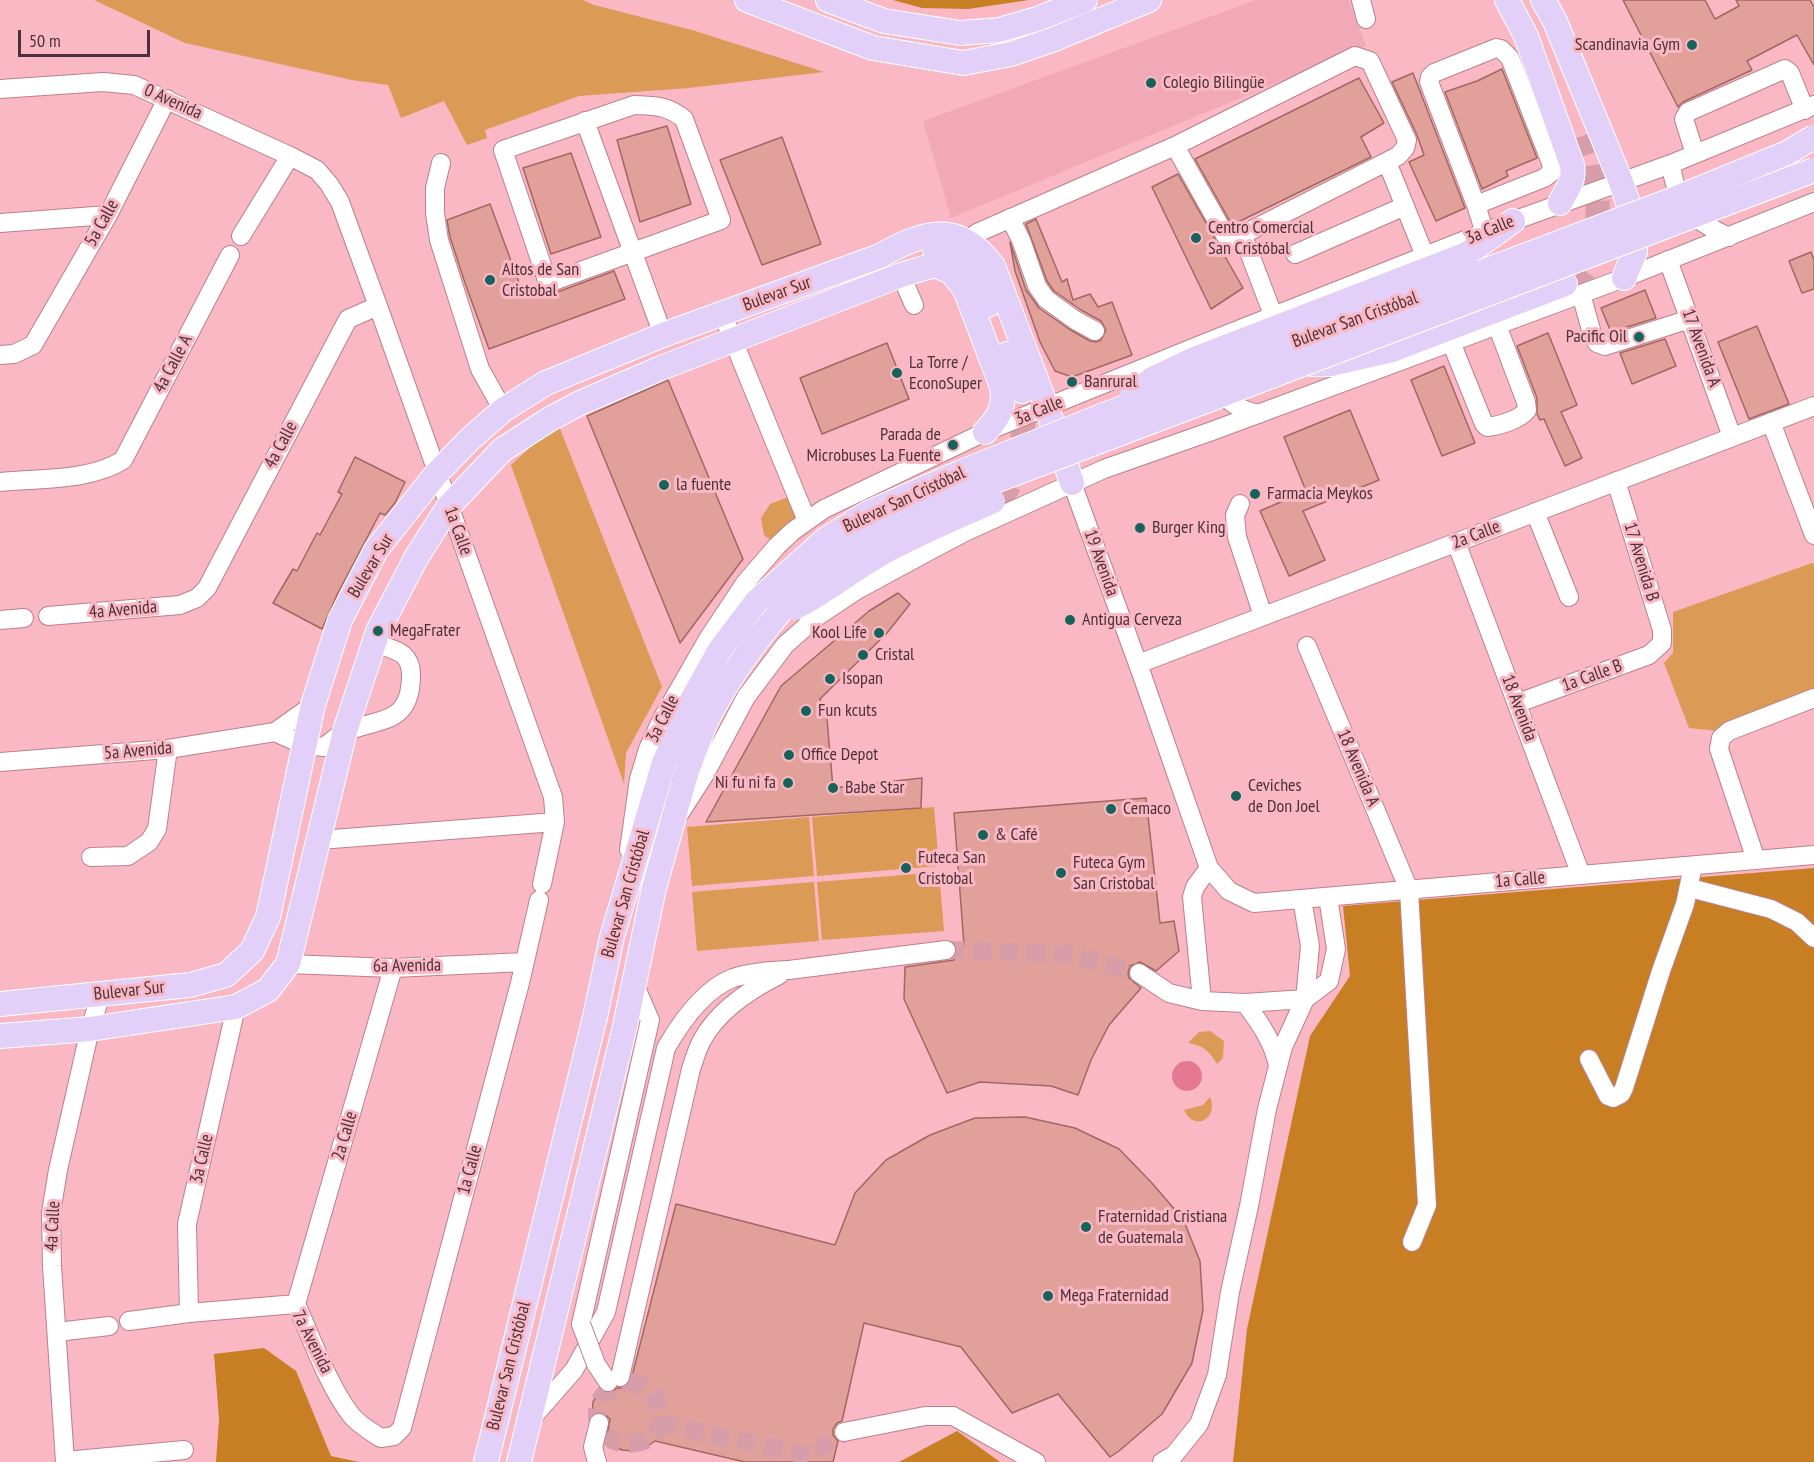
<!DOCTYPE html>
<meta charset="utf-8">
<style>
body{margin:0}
#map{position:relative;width:1814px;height:1462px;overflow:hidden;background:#fab8c5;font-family:"PT Sans Narrow",sans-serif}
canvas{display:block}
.scale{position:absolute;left:18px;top:30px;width:132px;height:27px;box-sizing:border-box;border:3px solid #4c3238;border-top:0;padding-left:8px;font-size:18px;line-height:21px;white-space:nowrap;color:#4c3238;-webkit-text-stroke:4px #fab8c5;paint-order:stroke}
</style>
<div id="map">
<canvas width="1814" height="1462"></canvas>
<div class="scale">50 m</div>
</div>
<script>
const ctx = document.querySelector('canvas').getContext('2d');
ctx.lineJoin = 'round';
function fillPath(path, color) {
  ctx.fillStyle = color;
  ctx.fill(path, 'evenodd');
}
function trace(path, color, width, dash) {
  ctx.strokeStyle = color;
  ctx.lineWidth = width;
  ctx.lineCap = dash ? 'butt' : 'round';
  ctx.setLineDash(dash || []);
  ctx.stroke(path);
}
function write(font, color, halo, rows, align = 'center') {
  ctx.font = font + ' "PT Sans Narrow",sans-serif';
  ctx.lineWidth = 6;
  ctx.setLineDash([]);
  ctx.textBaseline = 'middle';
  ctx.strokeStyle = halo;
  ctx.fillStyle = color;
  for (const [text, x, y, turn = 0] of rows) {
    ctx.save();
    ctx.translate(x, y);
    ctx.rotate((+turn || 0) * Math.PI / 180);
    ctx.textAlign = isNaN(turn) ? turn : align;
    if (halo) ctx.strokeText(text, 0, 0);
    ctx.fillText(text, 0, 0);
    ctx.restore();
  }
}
fillPath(new Path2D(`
 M1256 0H1349L1366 46 951 218 923 121Z`), '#f1a9b7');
fillPath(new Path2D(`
 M94 0H583L594 5 692 30 824 72 689 88 579 96 485 130 487 138 467 145 444 101 401 118 388 85 352 80 185 43Z
 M559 426 662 687 626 753 624 784 511 465 535 443Z
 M794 495 803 518 772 541 764 535 761 518 770 504Z
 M1812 563 1814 564V698L1719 731 1689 728 1664 663 1673 653V612Z
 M934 807 939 866 817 876 812 817Z
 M809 817 814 876 692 886 687 827Z
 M939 872 944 931 822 940 817 882Z
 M814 882 819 941 697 951 692 892Z
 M1210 1031 1224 1041 1223 1058 1217 1064C1210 1052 1203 1045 1188 1043L1199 1032Z
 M1210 1097C1219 1119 1194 1132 1184 1110L1203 1105Z`), '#db9a55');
fillPath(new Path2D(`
 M893 0H1029L968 9 922 8Z
 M1814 868V1462H1233L1247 1329 1310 1036 1350 976 1343 906Z
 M264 1348 296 1371 331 1456 359 1462H216L219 1419 214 1354Z
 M957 1431 1000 1462H899Z`), '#c87e22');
fillPath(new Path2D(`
 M1172 1076a15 15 0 1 1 30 0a15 15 0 1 1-30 0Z`), '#e57993');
const building = new Path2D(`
 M1623 0H1705L1715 19 1739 6 1736 0H1810L1814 7V65L1797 35 1747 61 1752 70 1683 102 1678 107Z
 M1502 69 1537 158 1506 171 1508 176 1482 189 1445 92 1477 81Z
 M1413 73 1465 208 1436 221 1409 162 1424 155 1417 135 1392 82Z
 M1359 78 1384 123 1361 137 1371 157 1232 225 1195 159Z
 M667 126 691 204 640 222 617 140Z
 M782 137 821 244 762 265 720 160Z
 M571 153 601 237 551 254 523 168Z
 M1178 174 1243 288 1211 309 1152 187Z
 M490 204 524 296 539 290 545 294H552L614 271 625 299 489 349 465 283 450 237 447 220Z
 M1036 219 1062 282 1067 279 1073 300 1090 294 1098 307 1112 302 1132 355 1072 377 1055 371 1040 342 1015 271 1010 242 1026 290 1039 308 1069 329 1090 341 1096 342 1101 340 1106 330 1101 321 1081 310 1054 291 1047 281 1026 224Z
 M1811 252 1814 260V289L1802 293 1789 261Z
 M1645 290 1656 318 1611 332 1601 308Z
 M1757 326 1789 404 1749 419 1718 342Z
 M1548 333 1577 405 1561 412 1582 458 1565 466 1544 419 1540 420 1537 414V398L1517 346Z
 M1665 339 1676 366 1632 384 1620 353Z
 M887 343 909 399 822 434 800 378Z
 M1444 366 1475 443 1442 456 1411 380Z
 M668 380 743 559 680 643 587 416Z
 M1350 410 1379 480 1303 511 1325 560 1289 576 1260 511 1306 491 1284 437Z
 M355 457 405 482 395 503 385 515 380 513 338 593 322 629 273 603 293 569 297 571 317 533 320 535 342 494 338 492Z
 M898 593 910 604 887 633 820 699 827 719 833 788 922 778 921 808 706 822 781 686 869 611Z
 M1146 798 1160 923 1174 921 1179 951 1156 971 1140 962 1130 966 1128 973 1129 978 1141 988 1109 1025 1091 1060 1078 1095 1051 1086 980 1082 947 1093 904 999 905 967 954 960 957 949 956 946 964 945 954 813Z
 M1025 1117 1075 1128 1119 1149 1151 1182 1183 1219 1200 1261 1203 1310 1192 1363 1162 1414 1119 1451 1110 1457 1058 1394 1012 1413 961 1347 864 1323 842 1421 837 1423 833 1429V1435L838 1441 833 1462H745L655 1441 645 1448 634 1451 622 1450 606 1442 610 1419 602 1412 592 1415 593 1402 600 1390 609 1393 617 1388H624L631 1380 676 1204 835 1245 855 1193 886 1160 930 1135 975 1118Z`);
fillPath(building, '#e1a19a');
trace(building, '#a26761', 1.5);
trace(new Path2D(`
 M946 950 1066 954 1139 973
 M628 1381C650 1385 671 1410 656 1432 651 1439 644 1442 636 1443 595 1452 577 1393 628 1381Z
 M659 1423 810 1456 844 1432`), '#d79da9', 18, [18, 9]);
trace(new Path2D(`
 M1565 284C1570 281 1577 279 1581 275 1602 254 1599 189 1594 162 1592 153 1588 144 1585 135
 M993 501C998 498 1004 494 1007 489 1023 465 1026 419 1022 391`), '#d79da9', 24, [24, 12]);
const minor = new Path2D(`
 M1361 0 1366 19
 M0 89 103 82 134 85 290 156 317 170 329 184 340 202 378 306 553 797 555 822 542 884
 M634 105C655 106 667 105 684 119L721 220 548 283 503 150Z
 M585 121 663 335
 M1695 154 1684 119 1688 112 1785 69 1790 73 1805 110
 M1387 162 1425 256
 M441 163 435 188V213L439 240 480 369 503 410
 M1671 164C1676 205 1692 220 1729 237
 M1476 205 1544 178 1552 172 1551 163 1510 58 1501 49 1496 48 1434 73 1430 77 1429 82 1476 205 1485 233
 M1010 218 1021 240 1037 286 1046 299 1075 320 1095 331
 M0 223 108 215
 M241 236 290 156
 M1243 236 1273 315
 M967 240 977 233 1175 146 1355 56 1370 61 1407 140 1405 148 1398 156 1234 239 1228 238 1225 235 1175 146
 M1295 254 1405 206
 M1668 260 1732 437
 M901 275 914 305
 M1581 294 1593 337 1597 343 1605 346 1690 319
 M722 313 807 521
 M1451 342 1484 424 1487 427C1499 426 1521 419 1527 410L1526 402 1497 325
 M0 355 14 354 33 345 108 215 167 99
 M1214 387C1228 401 1240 411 1259 414
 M1771 422 1814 535
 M0 482C38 478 91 481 123 460L230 255
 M1072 483 1143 678 1209 868 1229 891 1254 903 1814 855
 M1240 504 1235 515 1237 537 1263 616
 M1535 512 1569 597
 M1456 542 1581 875
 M48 616 180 605 197 598 207 588 348 319 378 306
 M0 620 24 618
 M1307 646 1409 890 1427 1205 1412 1242
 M1138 664 1814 406
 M1518 703 1649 655 1662 643V630L1616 481
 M275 732 304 745 324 747C331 742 339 734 347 731 381 718 410 724 411 677 412 651 394 650 374 643
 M0 762 168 749 275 732 313 705
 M680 813 705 774 746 697 785 645 818 616 857 590 929 551 965 532 1104 469 1212 431 1624 278 1814 202
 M319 840 555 822
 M629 850 639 779 648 749 662 719 708 639 745 583 777 546 793 531 824 509 985 432 1210 341 1513 221 1671 164 1814 105
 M91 857 128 856 149 842 157 829 168 749
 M1756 860 1719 749 1721 738 1729 731 1814 698
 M1690 888 1771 909 1797 922 1814 938
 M288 964 393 968 525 962
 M1139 973 1169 993 1202 1001 1245 1003C1260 1023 1272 1040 1278 1065
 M1202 1001 1192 897 1195 887 1209 868
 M1245 1003 1305 999 1329 981 1336 949 1328 897
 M1589 1059 1608 1096 1613 1098 1621 1094 1624 1088 1661 971 1685 904 1693 866
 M296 1304C312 1339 328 1385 351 1415 359 1425 370 1431 381 1438L394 1436 402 1428 520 983 539 900
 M296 1304 393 968
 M189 1313 187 1224 236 1007
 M129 1321 189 1313 296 1304
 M581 1324 650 1020 634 983
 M57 1332 109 1326
 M596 1364 608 1382
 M620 1377 691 1069C694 1060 697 1050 701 1042 717 1011 749 990 779 975
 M531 1419 574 1370 606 1312 666 1048C681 1022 704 989 733 978 751 972 771 971 789 970L946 950
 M844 1432 925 1416H953L1036 1462
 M65 1461 184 1450
 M65 1462 52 1266 51 1213 58 1170 90 1029 101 994
 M597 1462 593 1447 599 1423
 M1162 1462 1174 1455 1199 1424 1217 1375 1230 1292 1249 1206 1267 1109 1283 1047 1305 999 1310 946 1302 899`);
const major = new Path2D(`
 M747 0 873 48 963 63 1011 54 1052 40 1149 0
 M828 0 884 21 960 33 999 30 1037 19 1085 0
 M1507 0 1526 36 1572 165C1575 180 1567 190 1560 203
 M1543 0 1554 19 1621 182 1634 221 1635 252 1624 278
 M935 250C968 253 977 279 988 305
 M1467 254 1513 221
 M1007 354 1022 391
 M1312 364H1331L1392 350 1565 284
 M0 1004 190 985 226 975 252 951 268 917 313 705 340 620 376 550 437 473 469 440 503 410 546 383 663 335 880 256C924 231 958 220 993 266L1047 408 1072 483
 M0 1036 90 1029 236 1007 268 990 288 964 345 731 378 631 416 558 449 506 502 450 550 419 580 403 661 368 901 275 934 265 951 272 965 289 1002 387C1005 407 999 418 985 432
 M486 1462 595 1017 612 937 664 763
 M519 1462 625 1026 654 888 686 774`);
trace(minor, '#bc7f8b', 20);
trace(major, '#fff', 26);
trace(minor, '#fff', 18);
trace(major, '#e3d0f8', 24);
const minorBridge = new Path2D(`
 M581 1324 596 1364`);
const majorBridge = new Path2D(`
 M1132 394 1154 378 1192 360 1467 254
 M794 608C827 592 855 567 888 550 922 532 958 517 993 501
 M664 763 693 698 719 651 756 602 826 539 868 513 959 473 1099 417 1664 203 1787 153 1814 137
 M686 774C694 753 701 730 712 710 740 658 797 581 848 551 881 531 916 516 950 498L1814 170`);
trace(minorBridge, '#bc7f8b', 20, []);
trace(majorBridge, '#fff', 26, []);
trace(minorBridge, '#fff', 18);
trace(majorBridge, '#e3d0f8', 24);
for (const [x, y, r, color] of [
 [1692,45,6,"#17635c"],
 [1151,83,6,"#17635c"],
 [1196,238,6,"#17635c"],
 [490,280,6,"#17635c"],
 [1639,337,6,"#17635c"],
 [897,373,6,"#17635c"],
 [1072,382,6,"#17635c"],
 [953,445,6,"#17635c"],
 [664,485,6,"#17635c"],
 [1255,494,6,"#17635c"],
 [1140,528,6,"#17635c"],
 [1070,620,6,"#17635c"],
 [378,631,6,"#17635c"],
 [879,633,6,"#17635c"],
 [863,655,6,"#17635c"],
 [830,679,6,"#17635c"],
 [806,711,6,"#17635c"],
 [789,755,6,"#17635c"],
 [788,783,6,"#17635c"],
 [833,788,6,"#17635c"],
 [1236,796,6,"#17635c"],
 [1111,809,6,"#17635c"],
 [983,835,6,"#17635c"],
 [906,868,6,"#17635c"],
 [1061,873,6,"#17635c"],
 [1086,1227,6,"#17635c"],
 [1048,1296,6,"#17635c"]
]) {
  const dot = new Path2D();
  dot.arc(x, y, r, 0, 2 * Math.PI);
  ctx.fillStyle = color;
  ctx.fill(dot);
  trace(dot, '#fab8c5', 2);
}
write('18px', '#4c3238', '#fab8c5', [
 ["Scandinavia Gym",1680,45,"right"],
 ["Colegio Bilingüe",1163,83],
 ["Centro Comercial",1208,228],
 ["San Cristóbal",1208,249],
 ["Altos de San",502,270],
 ["Cristobal",502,291],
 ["Pacific Oil",1627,337,"right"],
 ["La Torre /",909,363],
 ["EconoSuper",909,384],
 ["Banrural",1084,382],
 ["Parada de",941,435,"right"],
 ["Microbuses La Fuente",941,456,"right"],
 ["la fuente",676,485],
 ["Farmacia Meykos",1267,494],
 ["Burger King",1152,528],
 ["Antigua Cerveza",1082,620],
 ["MegaFrater",390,631],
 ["Kool Life",867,633,"right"],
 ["Cristal",875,655],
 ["Isopan",842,679],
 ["Fun kcuts",818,711],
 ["Office Depot",801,755],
 ["Ni fu ni fa",776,783,"right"],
 ["Ceviches",1248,786],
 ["de Don Joel",1248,807],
 ["Babe Star",845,788],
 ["Cemaco",1123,809],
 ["& Café",995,835],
 ["Futeca San",918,858],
 ["Cristobal",918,879],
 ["Futeca Gym",1073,863],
 ["San Cristobal",1073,884],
 ["Fraternidad Cristiana",1098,1217],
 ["de Guatemala",1098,1238],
 ["Mega Fraternidad",1060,1296]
], 'left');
write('18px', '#4c3238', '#fab8c5', [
 ["0 Avenida",173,102,24],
 ["5a Calle",102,223,-61],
 ["3a Calle",1490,230,-22],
 ["Bulevar Sur",777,294,-20],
 ["Bulevar San Cristóbal",1355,320,-20],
 ["17 Avenida A",1701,348,70],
 ["4a Calle A",173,364,-62],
 ["3a Calle",1039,411,-22],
 ["4a Calle",281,445,-62],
 ["Bulevar San Cristóbal",904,500,-25],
 ["1a Calle",458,531,70],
 ["2a Calle",1476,535,-21],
 ["17 Avenida B",1641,562,73],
 ["19 Avenida",1101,563,70],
 ["Bulevar Sur",371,566,-59],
 ["4a Avenida",123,610,-5],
 ["1a Calle B",1592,676,-20],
 ["18 Avenida",1519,708,69],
 ["3a Calle",663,719,-63],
 ["5a Avenida",138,751,-5],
 ["18 Avenida A",1358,768,67],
 ["1a Calle",1520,880,-5],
 ["Bulevar San Cristóbal",626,894,-74],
 ["6a Avenida",407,966,-1],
 ["Bulevar Sur",129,991,-6],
 ["2a Calle",345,1136,-74],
 ["3a Calle",202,1159,-77],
 ["1a Calle",470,1170,-75],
 ["4a Calle",53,1226,-87],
 ["7a Avenida",312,1342,63],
 ["Bulevar San Cristóbal",509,1366,-76]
]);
</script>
